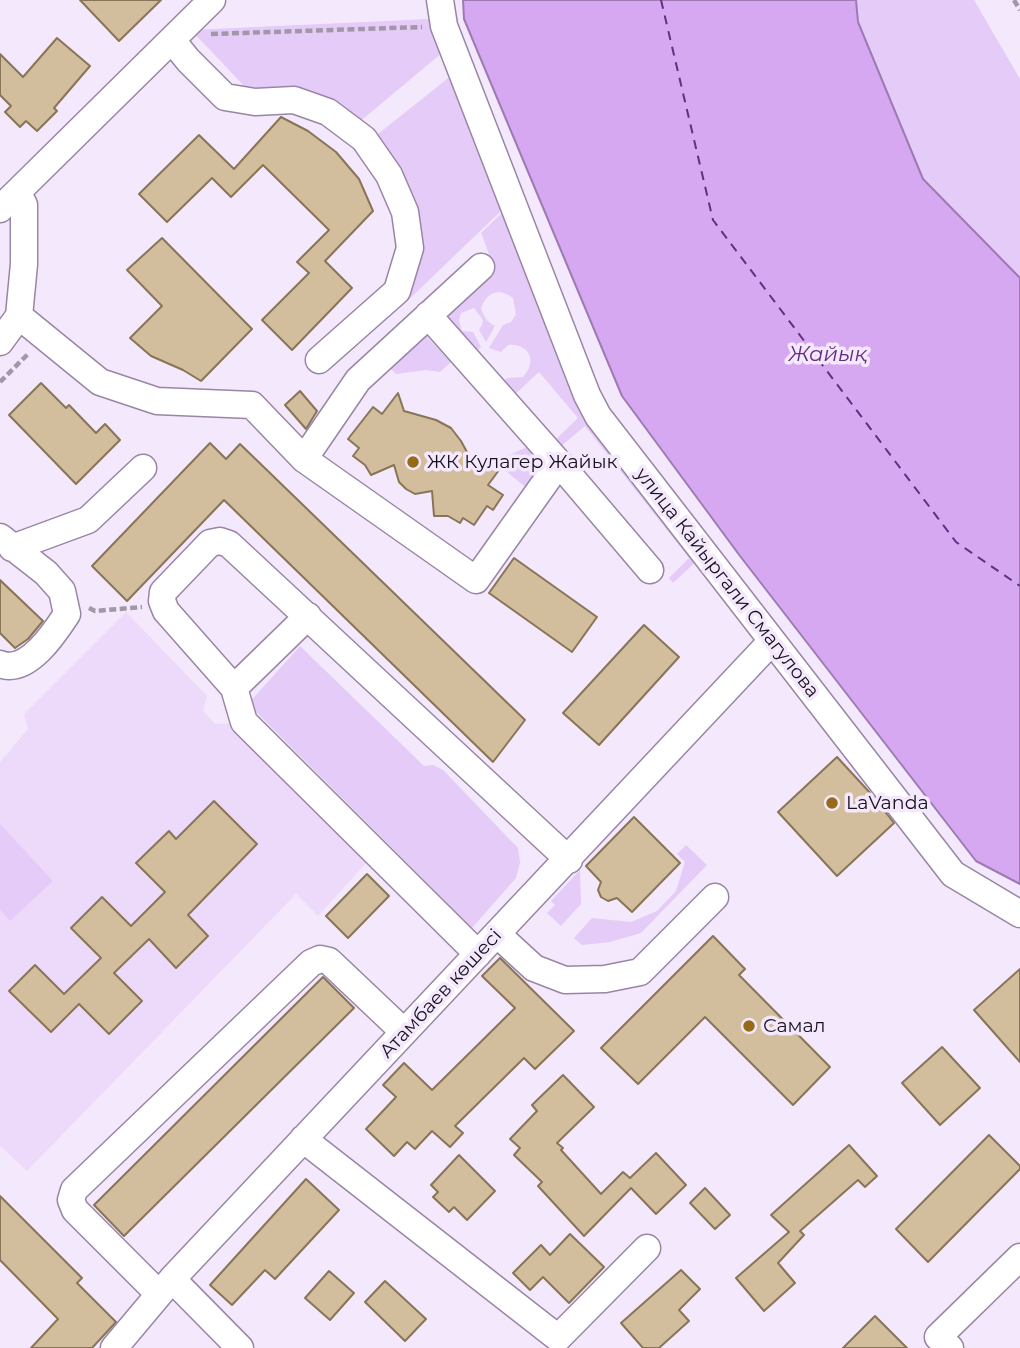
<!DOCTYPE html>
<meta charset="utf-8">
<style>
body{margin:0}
canvas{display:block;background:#f4e8fc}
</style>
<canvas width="1020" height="1348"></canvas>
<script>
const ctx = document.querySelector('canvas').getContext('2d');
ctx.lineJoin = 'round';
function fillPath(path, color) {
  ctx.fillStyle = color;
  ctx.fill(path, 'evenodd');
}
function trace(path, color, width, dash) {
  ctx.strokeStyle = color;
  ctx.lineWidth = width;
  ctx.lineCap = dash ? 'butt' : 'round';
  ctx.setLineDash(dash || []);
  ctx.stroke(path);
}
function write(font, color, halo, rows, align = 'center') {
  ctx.font = font + ' Montserrat,sans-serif';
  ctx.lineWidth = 7;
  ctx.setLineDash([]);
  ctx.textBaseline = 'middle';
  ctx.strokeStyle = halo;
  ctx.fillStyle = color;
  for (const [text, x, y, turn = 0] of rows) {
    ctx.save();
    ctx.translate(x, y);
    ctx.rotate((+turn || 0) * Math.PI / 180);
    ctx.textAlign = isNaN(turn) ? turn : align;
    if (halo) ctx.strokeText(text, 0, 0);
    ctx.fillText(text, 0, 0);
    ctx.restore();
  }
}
fillPath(new Path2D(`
 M126 612 207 696 203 711 215 724 232 723 368 861 318 916 296 894 27 1171 0 1146V762L28 729 24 714Z`), '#eddafa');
fillPath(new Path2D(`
 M856 0H974L1020 79V278L923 179 858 22Z
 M430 19 443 52 357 124 248 90 191 30Z
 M452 75 502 210 401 307 420 259 373 138Z
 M503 212 597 427 700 558 673 583 669 578 689 558 585 426 555 451 550 445 578 418 539 372 512 397 501 385 507 378 523 377C538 361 529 343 508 345L501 352 489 348 503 325 511 322 516 314 513 298C499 287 486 292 481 309 484 317 487 322 495 326L486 342 479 330 482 325 483 320 474 308 461 313 459 320 462 331 473 332 481 347 476 352 441 318 494 267 481 233Z
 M423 333 451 362 440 372 426 370 396 374 388 366Z
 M534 444 546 465 528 489 502 468 507 456Z
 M300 646 424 766 433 765 443 770 518 848 520 863 516 878 472 928 248 704Z
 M0 824 53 881 10 921 0 910Z
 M686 845 707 865 641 933 610 942 582 945 574 938 592 918 631 922 657 911 676 891 685 862 677 854Z
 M580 870 581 904 561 926 547 913 555 905 551 901Z`), '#e5cbf7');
const water = new Path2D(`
 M463 0H856L858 22 923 179 1020 278V884L976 861 740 556 622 396 464 19Z`);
fillPath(water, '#d6a8f2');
trace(water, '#9d7bb2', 2);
trace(new Path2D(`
 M661 0 713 220 956 542 1020 586`), '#652d83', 2, [9, 7]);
const building = new Path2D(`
 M80 0H161L119 41Z
 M57 38 90 66 54 108 57 111 37 131 26 121 20 127 5 112 11 106 0 95V54L23 77Z
 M281 117 308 131 336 152 359 179 373 211 325 261 352 288 292 350 262 320 309 273 297 262 329 230 263 165 231 197 212 178 167 222 139 194 199 135 234 169Z
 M162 238 252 329 201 381 183 370 151 356 130 338 162 306 127 270Z
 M41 383 66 408 69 405 96 433 105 424 120 440 76 484 9 415Z
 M300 391 317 411 306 429 285 405Z
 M398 393 404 411 436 420 451 428 461 441 475 467 485 466 499 470 488 485 503 495 493 510 487 506 474 525 463 518 460 523 448 516H434L432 491 415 494 406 489 399 482 394 465 371 475 365 465 353 456 359 448 348 439 373 407 382 414Z
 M210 443 226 459 240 444 525 720 493 762 224 500 127 601 92 566Z
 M514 558 597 617 572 652 489 593Z
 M0 580 43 621 28 639 15 648 0 633Z
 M644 625 679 657 599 745 563 713Z
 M837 757 872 795 894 823 837 876 778 812Z
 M214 801 257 844 188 915 208 936 176 968 149 939 114 973 142 1001 109 1034 79 1004 51 1032 9 991 35 965 64 994 101 958 71 928 102 897 131 926 165 892 136 863 169 831 176 839Z
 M634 817 680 863 632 912 617 898 608 901 601 897 598 890 601 882 586 866Z
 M367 874 389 896 348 938 326 916Z
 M713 936 745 969 739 975 830 1067 793 1105 705 1017 638 1084 601 1048Z
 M500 958 574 1031 535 1069 524 1058 455 1126 463 1133 450 1147 432 1131 415 1149 407 1142 394 1156 366 1129 396 1097 383 1085 404 1063 432 1090 515 1008 482 976Z
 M1020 969V1062L974 1010Z
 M323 977 354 1008 124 1236 94 1205Z
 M942 1047 980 1088 940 1125 902 1083Z
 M563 1075 594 1107 557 1143 563 1148 561 1150 601 1194 623 1172 630 1178 656 1153 686 1185 656 1214 631 1188 584 1236 538 1186 542 1182 514 1155 520 1148 510 1139 537 1111 532 1105Z
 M989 1135 1020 1166V1169L928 1262 896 1229Z
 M849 1145 877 1176 865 1187 858 1180 800 1231 804 1235 778 1263 795 1283 764 1311 736 1278 789 1232 771 1215Z
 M459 1155 495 1191 467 1220 454 1207 449 1212 433 1197 438 1192 431 1185Z
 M306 1179 339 1210 275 1279 265 1270 232 1305 210 1285Z
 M705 1188 730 1215 715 1229 690 1203Z
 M0 1196 82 1278 77 1283 116 1322 92 1348H31L58 1319 0 1260Z
 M570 1234 604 1267 569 1303 543 1277 530 1290 513 1273 541 1245 550 1255Z
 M681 1270 700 1289 679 1310 689 1321 659 1348H643L621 1323Z
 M329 1271 354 1293 330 1320 305 1298Z
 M385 1281 426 1319 405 1341 365 1302Z
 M875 1316 907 1348H843Z`);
fillPath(building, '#d2bd9d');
trace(building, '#887557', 2);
const minor = new Path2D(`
 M440 0 444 26 587 395 598 416 953 874 1020 914
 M172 40 188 60 225 97 255 102 294 100 328 112 364 139 389 175 405 212 410 248 397 291 319 360
 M0 209 212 0
 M428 315 559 463
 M19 316 100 382 157 401 252 405 304 459 358 380 481 267
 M0 342 19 316 24 264V205L18 193
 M304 459 476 580 559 463 650 570
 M0 537 46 573 62 591 67 614C54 634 27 675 0 664
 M12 548 88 520 143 468
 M234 688 308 616
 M497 934 534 968 565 980 605 979 640 972 715 897
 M478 954 244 722 234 688 166 611 162 601 163 592 210 543 220 541 229 544 569 860
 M303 1139 558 1338 647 1248
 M172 1279 240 1348
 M159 1294 75 1210 71 1200 74 1190 311 963 320 959 329 961 404 1032
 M114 1348 172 1279 771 642
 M950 1348 938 1337 1020 1257`);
trace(minor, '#9986a5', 29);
trace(new Path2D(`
 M1014 0 1020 10
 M211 34 422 27
 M0 382 29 353
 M89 608 95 611 142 607`), '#a197a8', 4.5, [7, 3.5]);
trace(minor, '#fff', 26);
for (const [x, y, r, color] of [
 [413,462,7,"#966a17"],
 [832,803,7,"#966a17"],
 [749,1026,7,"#966a17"]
]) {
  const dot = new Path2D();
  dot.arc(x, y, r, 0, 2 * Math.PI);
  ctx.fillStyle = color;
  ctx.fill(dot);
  trace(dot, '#f4e8fc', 2.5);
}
write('19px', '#19121e', '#f4e8fc', [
 ["ЖК Кулагер Жайык",427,462],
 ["LaVanda",846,803],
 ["Самал",763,1026]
], 'left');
write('19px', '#19121e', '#f4e8fc', [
 ["улица Кайыргали Смагулова",727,583,52],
 ["Атамбаев көшесі",441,994,-47]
]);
write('italic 21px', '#652d83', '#f4e8fc', [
 ["Жайық",828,355]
]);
</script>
